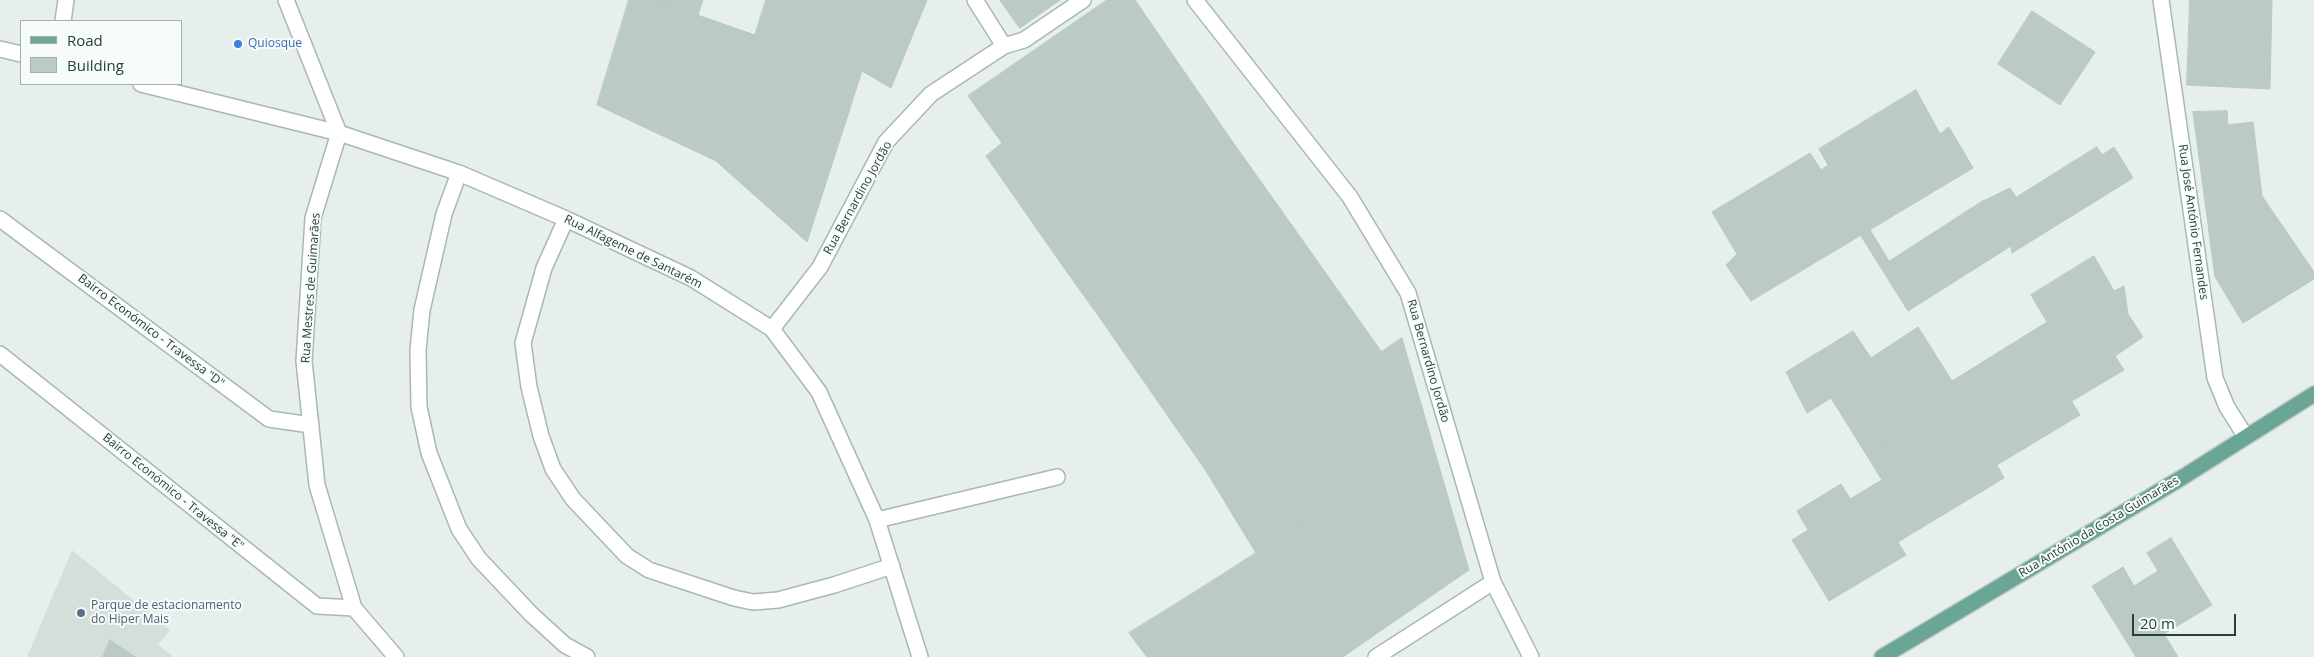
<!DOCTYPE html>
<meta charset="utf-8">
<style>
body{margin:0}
#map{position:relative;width:2314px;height:657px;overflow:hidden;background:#e6efeb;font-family:"Open Sans",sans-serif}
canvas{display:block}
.legend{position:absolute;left:20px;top:20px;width:162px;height:65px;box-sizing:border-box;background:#f7fbf9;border:1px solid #a3b1ad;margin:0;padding:6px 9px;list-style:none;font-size:15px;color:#24423a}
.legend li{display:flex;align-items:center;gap:10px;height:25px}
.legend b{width:25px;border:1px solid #a3b1ad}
.scale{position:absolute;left:2132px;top:614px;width:104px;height:22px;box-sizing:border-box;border:2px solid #24423a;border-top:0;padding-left:6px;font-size:15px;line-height:18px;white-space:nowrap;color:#24423a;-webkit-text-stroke:4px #f7fbf9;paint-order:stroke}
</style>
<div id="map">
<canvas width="2314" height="657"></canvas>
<ul class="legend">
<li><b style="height:6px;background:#6aa596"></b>Road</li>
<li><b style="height:14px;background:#bbcac4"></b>Building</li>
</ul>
<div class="scale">20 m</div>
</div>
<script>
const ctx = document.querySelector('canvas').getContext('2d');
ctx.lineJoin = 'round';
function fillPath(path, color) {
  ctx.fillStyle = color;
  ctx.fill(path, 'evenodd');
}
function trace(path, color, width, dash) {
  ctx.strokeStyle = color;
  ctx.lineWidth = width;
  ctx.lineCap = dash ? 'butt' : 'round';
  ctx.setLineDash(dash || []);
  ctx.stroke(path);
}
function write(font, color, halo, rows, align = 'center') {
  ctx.font = font + ' "Open Sans",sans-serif';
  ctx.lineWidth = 4;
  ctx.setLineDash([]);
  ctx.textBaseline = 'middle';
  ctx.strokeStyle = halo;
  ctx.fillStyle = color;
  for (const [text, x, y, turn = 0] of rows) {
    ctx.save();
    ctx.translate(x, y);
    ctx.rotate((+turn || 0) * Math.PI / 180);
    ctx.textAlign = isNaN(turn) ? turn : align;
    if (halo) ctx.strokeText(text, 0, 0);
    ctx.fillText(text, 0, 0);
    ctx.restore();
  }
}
fillPath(new Path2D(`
 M72 550 170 630 158 645 174 657H27Z`), '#d4dfda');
const building = new Path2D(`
 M629 0H654L755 35 716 161 597 105Z
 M654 0H703L698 15Z
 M766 0H927L891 88 862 71 807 242 716 161Z
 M1000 0H1060L1020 28Z
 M1107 0H1135L1232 141 1057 258 986 156 1002 143 968 96Z
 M2190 0H2272L2270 89 2187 85Z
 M2032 11 2095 52 2060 105 1998 64Z
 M1916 90 1940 134 1949 127 1973 168 1751 301 1726 265 1737 254 1712 212 1810 153 1821 170 1828 165 1819 149Z
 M2227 111 2228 125 2253 122 2262 196 2314 272V279L2243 323 2215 277 2193 112Z
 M1232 141 1274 200 1102 321 1057 258Z
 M2097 147 2102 155 2114 147 2133 178 2012 253 2011 246 1983 201 2010 188 2016 197Z
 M1274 200 1381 351 1206 471 1102 321Z
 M1983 201 2011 246 1908 311 1861 236 1870 230 1889 261Z
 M2094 256 2114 291 2124 286 2128 314 2143 337 2115 356 2124 370 2072 401 2050 366 1978 409 1972 399 1935 421 1930 413 1881 443 1897 471 1882 480 1831 398 1807 413 1786 372 1853 331 1871 358 1918 327 1952 381 2047 322 2031 295Z
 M1402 338 1469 570 1376 634 1298 520 1256 553 1206 471Z
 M2050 366 2080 415 1997 465 2004 478 1898 542 1906 555 1829 601 1792 540 1808 530 1797 511 1841 484 1850 499 1897 471 1881 443 1930 413 1935 421 1972 399 1978 409Z
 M1298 520 1376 634 1343 657H1331L1256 553Z
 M2171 538 2212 605 2164 634 2178 657H2136L2092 586 2123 567 2134 586 2158 571 2147 553Z
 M1256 553 1331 657H1269L1214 580Z
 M1214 580 1269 657H1205L1171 607Z
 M1171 607 1205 657H1147L1129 633Z
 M110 640 135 657H103Z`);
fillPath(building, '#bbcac4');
trace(building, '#b8c9c2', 1);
const minor = new Path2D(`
 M286 0 339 133 313 218 304 361 317 485 354 608 396 657
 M975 0 1004 46
 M1195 0 1350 197 1408 293 1493 582 1531 657
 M2161 0 2215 378 2227 407 2246 437
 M63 21 66 0
 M0 49 21 54
 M141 84 339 133 459 173 566 219 691 278 772 329 819 392 877 520 920 657
 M459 173 444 214 422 310 418 350 419 407 429 453 459 529 479 559 531 614 565 645 587 657
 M0 219 269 419 311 425
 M566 219 544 268 523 343 529 387 541 436 553 469 573 499 627 556 649 570 734 598 753 602 778 600 834 585 892 566
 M772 329 820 267 886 142 931 94 1004 46 1024 40 1083 0
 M0 354 317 606 354 608
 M877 520 1057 477
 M1376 657 1493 582`);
const major = new Path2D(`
 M1882 657 2183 477 2314 394`);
trace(minor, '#a8b8b2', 18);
trace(major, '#c2cac8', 18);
trace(minor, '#fff', 15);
trace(major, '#6aa596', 15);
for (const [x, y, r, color] of [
 [238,44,5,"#3f7fe0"],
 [81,613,5,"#5c6f8a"]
]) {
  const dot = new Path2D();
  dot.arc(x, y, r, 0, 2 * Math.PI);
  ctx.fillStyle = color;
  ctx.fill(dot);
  trace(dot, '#f7fbf9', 2);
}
write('12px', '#366cbe', '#f7fbf9', [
 ["Quiosque",248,44]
], 'left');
write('12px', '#24423a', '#f7fbf9', [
 ["Rua Bernardino Jordão",858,198,-61],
 ["Rua José António Fernandes",2193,222,82],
 ["Rua Alfageme de Santarém",633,252,26],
 ["Rua Mestres de Guimarães",311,288,-86],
 ["Bairro Económico - Travessa \"D\"",151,331,37],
 ["Rua Bernardino Jordão",1428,361,74],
 ["Bairro Económico - Travessa \"E\"",173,492,39],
 ["Rua António da Costa Guimarães",2099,527,-31]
]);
write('12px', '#4e5e75', '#f7fbf9', [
 ["Parque de estacionamento",91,606],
 ["do Hiper Mais",91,620]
], 'left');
</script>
